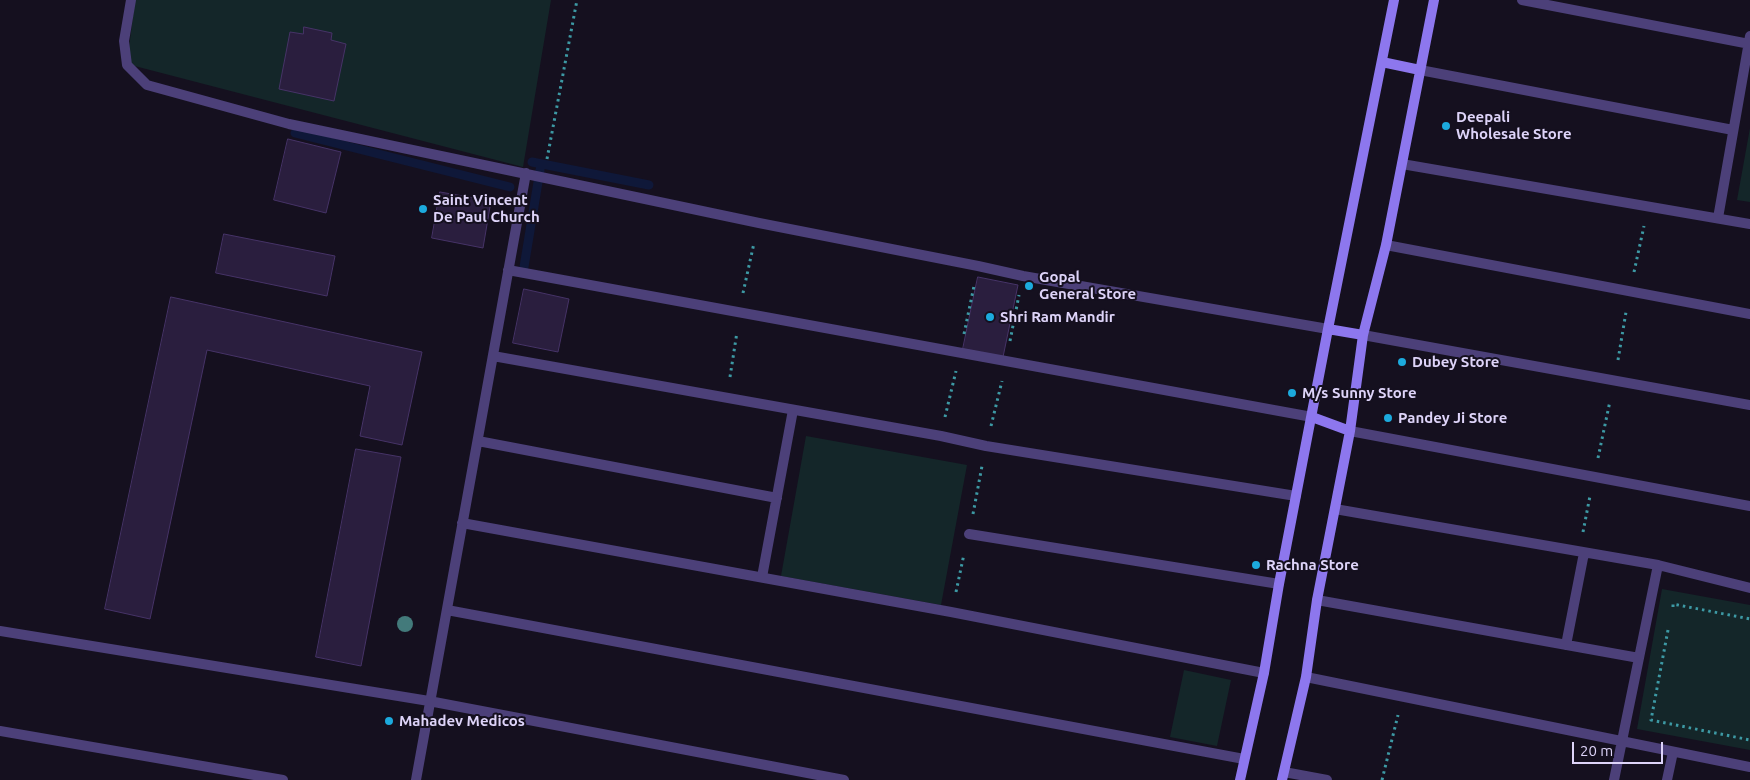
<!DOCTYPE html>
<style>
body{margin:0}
#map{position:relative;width:1750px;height:780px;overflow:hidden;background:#15101f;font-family:Ubuntu,sans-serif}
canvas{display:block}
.scale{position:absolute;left:1572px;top:742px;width:91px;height:22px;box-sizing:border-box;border:2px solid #ded4f9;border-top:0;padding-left:6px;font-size:15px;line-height:18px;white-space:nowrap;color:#ded4f9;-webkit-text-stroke:4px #15101f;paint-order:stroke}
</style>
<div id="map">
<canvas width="1750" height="780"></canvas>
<div class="scale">20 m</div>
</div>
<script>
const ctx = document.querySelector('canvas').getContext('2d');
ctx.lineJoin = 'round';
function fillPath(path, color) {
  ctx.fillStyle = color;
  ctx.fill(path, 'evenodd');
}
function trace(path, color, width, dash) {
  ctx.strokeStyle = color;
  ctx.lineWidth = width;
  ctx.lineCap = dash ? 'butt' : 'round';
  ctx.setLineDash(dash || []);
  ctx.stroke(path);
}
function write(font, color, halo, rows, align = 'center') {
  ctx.font = font + ' Ubuntu,sans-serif';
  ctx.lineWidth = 4;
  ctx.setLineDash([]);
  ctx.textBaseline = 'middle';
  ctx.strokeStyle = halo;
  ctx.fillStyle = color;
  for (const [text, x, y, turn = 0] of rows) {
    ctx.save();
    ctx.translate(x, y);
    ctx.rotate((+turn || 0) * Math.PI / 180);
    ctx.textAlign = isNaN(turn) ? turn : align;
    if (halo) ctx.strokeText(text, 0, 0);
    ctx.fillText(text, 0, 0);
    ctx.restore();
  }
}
fillPath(new Path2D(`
 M135 0H551L523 167 127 64Z
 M1750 128V202L1737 200Z
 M806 436 967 465 941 605 781 576Z
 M1662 589 1750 605V750L1637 729Z
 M1184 670 1231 680 1217 746 1170 737Z`), '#142629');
trace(new Path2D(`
 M295 133 510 187
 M532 162 649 185
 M523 273 540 170`), '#0f1839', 9);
const building = new Path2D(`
 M304 27 332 33 331 40 346 44 334 101 279 89 290 32 303 34Z
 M288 139 341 152 326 213 274 200Z
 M440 192 491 201 483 248 432 238Z
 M224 234 335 256 327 296 216 273Z
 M978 277 1018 285 1003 357 963 349Z
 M524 289 569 299 558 352 513 343Z
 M171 297 422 352 402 445 360 436 370 386 207 350 150 619 105 609Z
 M356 449 401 457 361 666 316 657Z`);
fillPath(building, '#2a1e3e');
trace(building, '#463367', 1);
trace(new Path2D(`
 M547 159 577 0
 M1634 272 1644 226
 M743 293 754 243
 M964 334 974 286
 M1010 341 1019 295
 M1618 360 1626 312
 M730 377 737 332
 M945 417 956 371
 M991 426 1002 381
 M1598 458 1610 401
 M973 514 982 466
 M1583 532 1590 496
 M956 592 964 554
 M1673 607V604L1750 619
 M1668 630 1651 720 1750 740
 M1382 780 1398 715`), '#3d99a4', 3, [2.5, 4]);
trace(new Path2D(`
 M131 0 124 41 127 65 147 85 289 124 759 223 978 266 1023 276 1328 329
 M1522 0 1750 44
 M1420 70 1733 130
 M1402 164 1750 224
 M1718 218 1750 36
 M1386 245 1750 314
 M508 270 1312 417
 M1363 335 1750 405
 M493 356 941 436 986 446 1296 496
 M1350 431 1750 506
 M478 441 777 498
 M1335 509 1658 565 1750 588
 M462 523 951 612 1264 673
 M969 534 1279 584
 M762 577 793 410
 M1317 600 1639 658
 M447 610 1244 759
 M0 631 429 701 844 780
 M1566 645 1584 553
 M1306 677 1750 767
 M0 731 283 780
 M1284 772 1327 780
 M416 780 526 173
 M1614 780 1658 565
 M1667 780 1673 752`), '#4c4079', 10);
trace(new Path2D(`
 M1382 62 1420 70
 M1328 329 1363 335
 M1312 417 1350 431
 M1240 780 1264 673 1279 584 1328 329 1394 0
 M1282 780 1306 677 1317 600 1350 431 1363 335 1386 245 1434 0`), '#8d77ee', 10);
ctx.fillStyle = '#437a7b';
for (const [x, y] of [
 [405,624]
]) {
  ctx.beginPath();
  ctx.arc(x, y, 8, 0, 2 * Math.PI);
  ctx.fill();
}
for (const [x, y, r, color] of [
 [1446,126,5,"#1caadd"],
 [423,209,5,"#1caadd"],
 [1029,286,5,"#1caadd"],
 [990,317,5,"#1caadd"],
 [1402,362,5,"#1caadd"],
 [1292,393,5,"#1caadd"],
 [1388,418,5,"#1caadd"],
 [1256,565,5,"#1caadd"],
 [389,721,5,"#1caadd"]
]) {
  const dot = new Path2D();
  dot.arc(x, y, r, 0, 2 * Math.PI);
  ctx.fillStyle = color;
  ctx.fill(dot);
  trace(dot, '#15101f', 2);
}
write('bold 15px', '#ded4f9', '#15101f', [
 ["Deepali",1456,117],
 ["Wholesale Store",1456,134],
 ["Saint Vincent",433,200],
 ["De Paul Church",433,217],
 ["Gopal",1039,277],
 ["General Store",1039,294],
 ["Shri Ram Mandir",1000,317],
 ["Dubey Store",1412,362],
 ["M/s Sunny Store",1302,393],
 ["Pandey Ji Store",1398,418],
 ["Rachna Store",1266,565],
 ["Mahadev Medicos",399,721]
], 'left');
</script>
